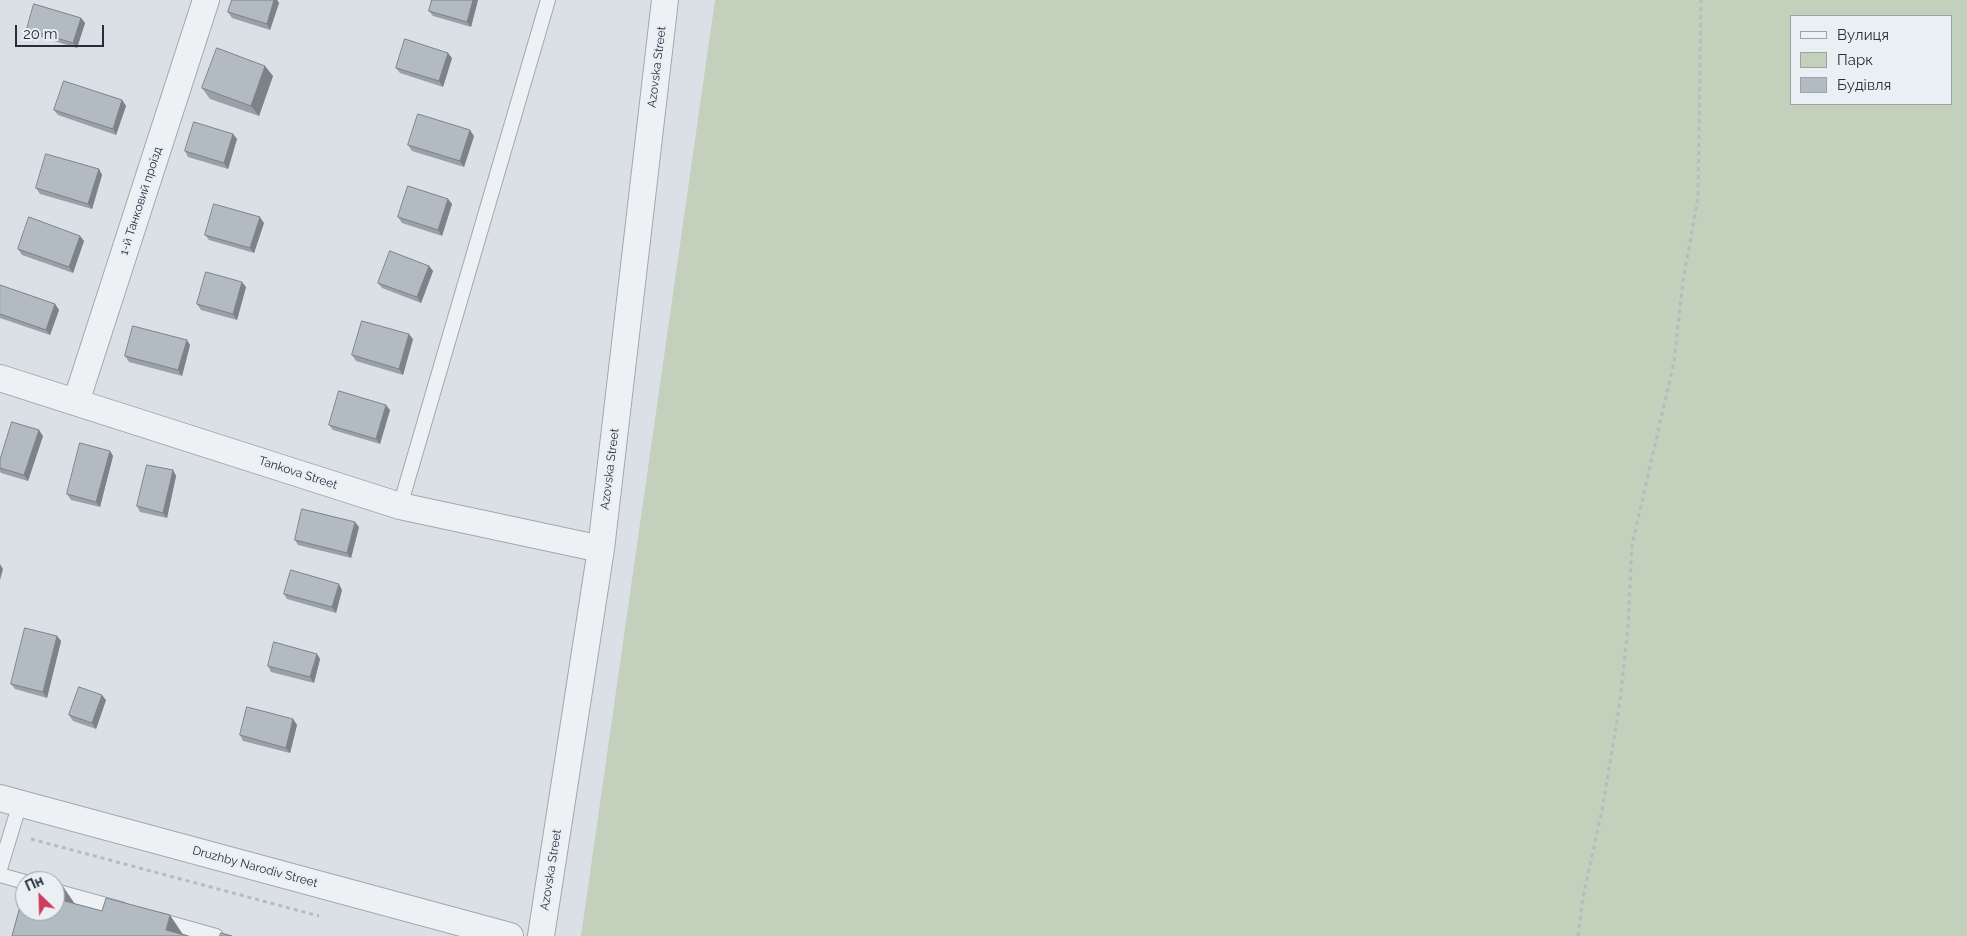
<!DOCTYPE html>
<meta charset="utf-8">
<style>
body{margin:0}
#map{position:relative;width:1967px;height:936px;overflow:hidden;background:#dbe0e6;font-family:Raleway,sans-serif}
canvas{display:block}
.legend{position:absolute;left:1790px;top:15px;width:162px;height:90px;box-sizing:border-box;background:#eaeff4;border:1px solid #9ba2aa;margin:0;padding:6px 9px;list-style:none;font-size:15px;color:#252f3c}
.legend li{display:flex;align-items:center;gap:10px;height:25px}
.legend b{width:25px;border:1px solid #9ba2aa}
.north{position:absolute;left:15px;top:871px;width:50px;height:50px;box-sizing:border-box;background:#eaeff4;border:1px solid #9ba2aa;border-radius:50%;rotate:336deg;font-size:14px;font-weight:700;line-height:20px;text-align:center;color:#252f3c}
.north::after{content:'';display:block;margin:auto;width:18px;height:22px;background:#ce3d5f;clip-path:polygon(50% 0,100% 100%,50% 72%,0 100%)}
.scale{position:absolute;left:15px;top:25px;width:89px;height:22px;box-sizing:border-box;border:2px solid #252f3c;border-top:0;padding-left:6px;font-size:15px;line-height:18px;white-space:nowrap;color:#252f3c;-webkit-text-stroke:4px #eaeff4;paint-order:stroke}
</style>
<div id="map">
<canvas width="1967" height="936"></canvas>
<ul class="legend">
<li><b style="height:6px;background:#eef1f4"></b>Вулиця</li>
<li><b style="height:14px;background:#c3d0bc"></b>Парк</li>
<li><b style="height:14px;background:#b2bac2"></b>Будівля</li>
</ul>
<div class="north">Пн</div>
<div class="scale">20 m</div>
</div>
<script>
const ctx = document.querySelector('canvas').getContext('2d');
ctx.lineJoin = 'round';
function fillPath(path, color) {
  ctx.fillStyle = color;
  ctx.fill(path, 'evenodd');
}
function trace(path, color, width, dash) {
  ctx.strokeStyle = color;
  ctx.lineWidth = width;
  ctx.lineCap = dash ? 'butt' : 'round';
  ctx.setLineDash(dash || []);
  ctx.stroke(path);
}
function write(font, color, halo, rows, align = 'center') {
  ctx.font = font + ' Raleway,sans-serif';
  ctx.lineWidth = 5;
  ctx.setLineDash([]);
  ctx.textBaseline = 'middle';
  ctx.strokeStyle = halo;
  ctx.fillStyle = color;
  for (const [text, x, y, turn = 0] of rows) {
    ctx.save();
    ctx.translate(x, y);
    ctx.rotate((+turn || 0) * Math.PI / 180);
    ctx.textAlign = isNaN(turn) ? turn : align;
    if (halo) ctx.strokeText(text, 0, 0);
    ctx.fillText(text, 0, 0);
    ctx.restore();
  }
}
fillPath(new Path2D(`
 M715 0H1967V936H581ZM1791 16H1951V104H1791Z`), '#c3d0bc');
const lane = new Path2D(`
 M400 506 548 0
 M0 869 20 803
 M0 875 25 882
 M55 891 121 909
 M159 920 216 936`);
const street = new Path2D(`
 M0 378 400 506 601 549
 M76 402 206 0
 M0 798 510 936
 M541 936 601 549 665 0`);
trace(lane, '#a1a7b0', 16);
trace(street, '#a1a7b0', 28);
trace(new Path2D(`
 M31 839 319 916
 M1578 936 1583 897 1603 805 1620 701 1628 627 1632 545 1674 362 1683 281 1698 198 1701 0`), '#b6bbc0', 3, [4, 4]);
trace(lane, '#eef1f4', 14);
trace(street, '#eef1f4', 26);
fillPath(new Path2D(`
 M232 0H277L279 3 270 30 232 18 228 12Z
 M432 0H478L471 27 433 16 429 11Z
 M81 18 85 23 77 48 31 34 27 29Z
 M452 58 443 87 400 73 396 68Z
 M273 76 259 116 210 99 202 88Z
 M122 100 126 106 116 135 58 115 54 110Z
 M233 134 237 139 228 169 188 157 185 151Z
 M474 136 464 167 412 151 408 145Z
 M99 169 102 175 92 209 40 194 36 188Z
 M448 199 452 204 442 236 402 223 398 217Z
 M264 223 254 253 209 240 205 235Z
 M80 236 84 241 73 273 22 255 18 249Z
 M429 266 433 271 421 303 382 288 378 283Z
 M0 285 55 304 59 310 50 335 0 318Z
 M246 287 237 320 201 310 197 304Z
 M413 339 403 375 356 361 352 355Z
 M190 345 182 376 129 362 125 356Z
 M390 410 380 444 333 430 329 425Z
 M43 436 28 481 1 473 0 471V460Z
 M110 451 113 456 100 507 71 500 67 494Z
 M173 470 176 476 167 518 140 512 137 506Z
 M359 527 351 558 298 545 295 540Z
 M342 590 336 613 287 599 284 594Z
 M57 636 61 641 47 698 15 689 11 684Z
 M317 654 320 659 314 683 271 672 268 666Z
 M106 700 96 729 73 721 69 715Z
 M293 719 297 725 290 753 243 741 240 735Z`), '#99a0a7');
fillPath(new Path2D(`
 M274 0H277L279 3 270 30 267 24Z
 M473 0H478L471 27 467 22Z
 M81 18 85 23 77 48 73 43Z
 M448 53 452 58 443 87 439 81Z
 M265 66 273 76 259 116 251 106Z
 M122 100 126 106 116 135 113 129Z
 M470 130 474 136 464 167 460 161Z
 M233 134 237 139 228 169 224 163Z
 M99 169 102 175 92 209 88 204Z
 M448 199 452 204 442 236 438 230Z
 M260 217 264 223 254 253 250 248Z
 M80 236 84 241 73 273 69 267Z
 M429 266 433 271 421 303 417 297Z
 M242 282 246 287 237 320 233 314Z
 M55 304 59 310 50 335 46 330Z
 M409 334 413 339 403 375 399 369Z
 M187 340 190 345 182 376 178 370Z
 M386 405 390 410 380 444 376 439Z
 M39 430 43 436 28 481 24 475Z
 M110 451 113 456 100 507 96 502Z
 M173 470 176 476 167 518 163 513Z
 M355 522 359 527 351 558 347 553Z
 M0 564 3 569 0 580Z
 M339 584 342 590 336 613 332 607Z
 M57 636 61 641 47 698 43 692Z
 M317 654 320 659 314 683 310 677Z
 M102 695 106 700 96 729 92 723Z
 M293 719 297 725 290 753 286 748Z
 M64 888 86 920 61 900Z
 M170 915 184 936 166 930Z`), '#7d8288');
const building = new Path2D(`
 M232 0H274L267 24 228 12Z
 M432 0H473L467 22 429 11Z
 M34 4 81 18 73 43 27 29Z
 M405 39 448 53 439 81 396 68Z
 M217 48 265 66 251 106 202 88Z
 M64 81 122 100 113 129 54 110Z
 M418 114 470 130 460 161 408 145Z
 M194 122 233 134 224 163 185 151Z
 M46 154 99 169 88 204 36 188Z
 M408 186 448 199 438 230 398 217Z
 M214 204 260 217 250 248 205 235Z
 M29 217 80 236 69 267 18 249Z
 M390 251 429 266 417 297 378 283Z
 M206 272 242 282 233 314 197 304Z
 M0 285 55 304 46 330 0 314Z
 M362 321 409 334 399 369 352 355Z
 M133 326 187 340 178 370 125 356Z
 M339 391 386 405 376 439 329 425Z
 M12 422 39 430 24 475 0 468V460Z
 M80 443 110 451 96 502 67 494Z
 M147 465 173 470 163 513 137 506Z
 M302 509 355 522 347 553 295 540Z
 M291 570 339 584 332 607 284 594Z
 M25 628 57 636 43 692 11 684Z
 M274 642 317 654 310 677 268 666Z
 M79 687 102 695 92 723 69 715Z
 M247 707 293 719 286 748 240 735Z
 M28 878 37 881H27Z
 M55 886 64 888 61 900 102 911 106 898 170 915 166 930 188 936H12L25 888V911H55Z
 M221 933 232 936H220Z`);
fillPath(building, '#b2bac2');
trace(building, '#7d8288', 1);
write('12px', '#252f3c', '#eaeff4', [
 ["Azovska Street",657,67,-83],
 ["1-й Танковий проїзд",141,201,-72],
 ["Azovska Street",610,469,-83],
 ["Tankova Street",298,473,18],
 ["Druzhby Narodiv Street",255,867,15],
 ["Azovska Street",551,870,-81]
]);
</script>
